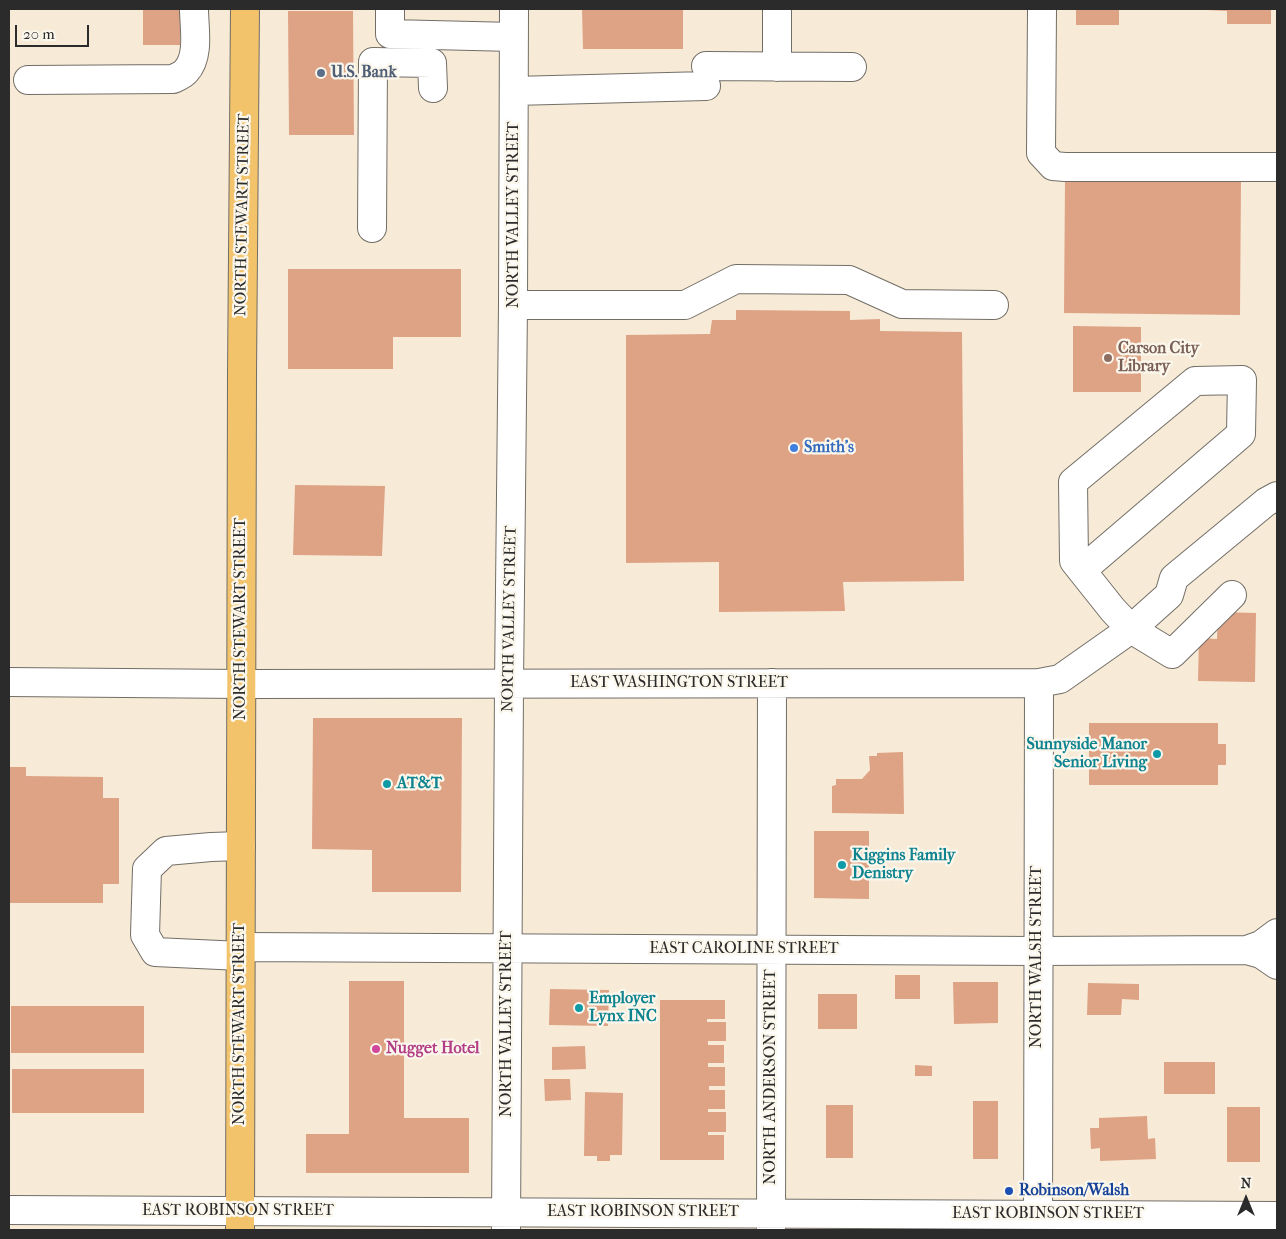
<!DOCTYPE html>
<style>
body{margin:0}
#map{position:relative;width:1286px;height:1239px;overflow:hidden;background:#f7ebd7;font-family:"IM FELL French Canon",serif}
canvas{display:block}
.frame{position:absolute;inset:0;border:10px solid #2b2b2b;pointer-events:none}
.north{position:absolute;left:1221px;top:1174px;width:50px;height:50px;-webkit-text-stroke:4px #fbf7ec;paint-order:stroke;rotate:0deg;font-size:14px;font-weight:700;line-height:20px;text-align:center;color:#2b2b2b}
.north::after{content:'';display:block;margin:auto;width:18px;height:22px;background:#2b2b2b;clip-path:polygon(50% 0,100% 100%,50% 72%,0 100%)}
.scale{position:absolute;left:15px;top:25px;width:74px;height:22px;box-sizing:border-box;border:2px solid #2b2b2b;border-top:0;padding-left:6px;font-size:15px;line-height:18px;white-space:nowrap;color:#2b2b2b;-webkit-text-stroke:4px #fbf7ec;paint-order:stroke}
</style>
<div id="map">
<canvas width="1286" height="1239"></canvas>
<div class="frame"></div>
<div class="north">N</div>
<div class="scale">20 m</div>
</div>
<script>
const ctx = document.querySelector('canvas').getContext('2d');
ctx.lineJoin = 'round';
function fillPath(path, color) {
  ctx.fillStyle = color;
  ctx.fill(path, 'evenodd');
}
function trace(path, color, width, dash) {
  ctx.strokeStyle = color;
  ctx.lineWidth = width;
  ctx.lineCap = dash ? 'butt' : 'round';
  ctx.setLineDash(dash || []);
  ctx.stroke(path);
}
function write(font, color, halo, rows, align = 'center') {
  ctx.font = font + ' "IM FELL French Canon",serif';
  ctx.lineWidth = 4.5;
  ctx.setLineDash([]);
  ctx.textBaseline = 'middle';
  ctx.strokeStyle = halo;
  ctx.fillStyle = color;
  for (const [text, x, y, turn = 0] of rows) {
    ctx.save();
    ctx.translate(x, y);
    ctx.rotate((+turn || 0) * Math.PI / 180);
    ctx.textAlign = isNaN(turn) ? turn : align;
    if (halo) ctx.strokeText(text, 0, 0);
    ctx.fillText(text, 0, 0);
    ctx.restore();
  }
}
fillPath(new Path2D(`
 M143 9H180V45H143Z
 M582 9H683V49H583Z
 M1076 9H1119V25H1076Z
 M1207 9H1271V24H1227V11L1207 10Z
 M288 11H353L354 135H289Z
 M1065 179 1241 180 1240 315 1064 313Z
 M288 269H461V337H393V369H288Z
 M736 310 850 311V320L880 319V331L962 332 964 581 843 582 845 611 719 612V562L626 563V335L710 334 712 320H736Z
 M1073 326 1141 327V392H1073Z
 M295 485 385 486 382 556 293 555Z
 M1218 612 1256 613 1255 682 1198 681 1199 638 1217 639Z
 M313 718H462L461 892H372V850L312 849Z
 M1089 723H1218V744H1226V765H1218V785H1089Z
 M903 752 904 814 832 813V786L836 785V779H862L870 770 869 756H877V753Z
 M9 767H26V776L103 777V798H119V884H103V903H9Z
 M814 831H869V899L814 898Z
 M895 975H920V999H895Z
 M349 981H404V1118H469V1173H306V1134H349Z
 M953 982H998V1023L954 1024Z
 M1088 983 1139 984V1000L1122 999 1121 1015H1087Z
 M550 989 609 990 608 1026 549 1025Z
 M818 994H857V1029H818Z
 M660 1000H725V1019H707V1022H726V1041H708V1045H724V1063H708V1067H725V1086H709V1090H725V1109H708V1112H726V1132H708V1135H724V1160H660Z
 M11 1006H144V1053H11Z
 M585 1046 586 1069 552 1070V1047Z
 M1164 1062H1215V1094H1164Z
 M915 1065 932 1066V1076H915Z
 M12 1069H144V1113H12Z
 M544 1079H570L571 1100 545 1101Z
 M585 1092 623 1093 622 1155H610V1161H597V1156H584Z
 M973 1101H998V1159H973Z
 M826 1105H853V1158H826Z
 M1227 1107H1260V1162H1227Z
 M1147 1116 1148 1139 1155 1138 1156 1159 1100 1161V1148L1091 1149 1090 1128H1099V1118Z`), '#dea285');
const minor = new Path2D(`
 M390 9V34L514 37
 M777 9V67
 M1042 9 1041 153 1053 166 1065 167H1277
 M706 66 852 67
 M28 80 173 79C177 77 183 75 186 71 200 56 194 27 194 9
 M514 91 706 86
 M372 228 373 62 432 63 433 88
 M513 305H685L736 279 849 280 902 304 994 305
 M1082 570 1241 434 1242 380 1195 381 1073 482 1074 561 1113 610 1131 629 1172 654 1232 595
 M9 682 241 684 1039 683 1060 679 1131 629 1169 595 1174 578 1266 502 1277 496
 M240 947 1037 951 1247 950 1261 954 1277 965
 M1247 950 1261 945 1277 933
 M241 956 155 952 145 935 147 869 166 851 211 847 241 846
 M9 1210 1277 1216
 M506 1229 509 684 513 305 514 9
 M771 1230 772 683
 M1038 1230 1039 683`);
const major = new Path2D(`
 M240 1230 242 374 245 9`);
trace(minor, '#726e67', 30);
trace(major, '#726e67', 30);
trace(minor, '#fff', 28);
trace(major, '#f2c36a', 28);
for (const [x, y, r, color] of [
 [321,73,5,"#5c6f8a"],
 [1108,358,5,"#8d6e63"],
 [794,448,5,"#3f7fe0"],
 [1157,754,5,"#0f9aa8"],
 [387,784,5,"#0f9aa8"],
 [842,865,5,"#0f9aa8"],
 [579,1008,5,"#0f9aa8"],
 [376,1049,5,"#d1479c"],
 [1009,1191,5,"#1a4fb4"]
]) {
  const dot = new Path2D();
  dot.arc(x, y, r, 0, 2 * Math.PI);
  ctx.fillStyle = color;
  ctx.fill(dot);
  trace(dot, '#fbf7ec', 2);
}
write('bold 16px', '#4e5e75', '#fbf7ec', [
 ["U.S. Bank",331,73]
], 'left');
write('16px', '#2b2b2b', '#fbf7ec', [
 ["NORTH STEWART STREET",243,215,-89],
 ["NORTH VALLEY STREET",514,215,-90],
 ["NORTH STEWART STREET",241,619,-90],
 ["NORTH VALLEY STREET",510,619,-89],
 ["EAST WASHINGTON STREET",679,683],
 ["EAST CAROLINE STREET",744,949],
 ["NORTH WALSH STREET",1037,957,-90],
 ["NORTH STEWART STREET",240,1024,-90],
 ["NORTH VALLEY STREET",507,1024,-90],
 ["NORTH ANDERSON STREET",771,1077,-90],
 ["EAST ROBINSON STREET",238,1211],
 ["EAST ROBINSON STREET",643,1212],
 ["EAST ROBINSON STREET",1048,1214]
]);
write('bold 16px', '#785e54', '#fbf7ec', [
 ["Carson City",1118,349],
 ["Library",1118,367]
], 'left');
write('bold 16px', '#366cbe', '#fbf7ec', [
 ["Smith's",804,448]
], 'left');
write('bold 16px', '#0d838f', '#fbf7ec', [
 ["Sunnyside Manor",1147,745,"right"],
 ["Senior Living",1147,763,"right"],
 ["AT&T",397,784],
 ["Kiggins Family",852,856],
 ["Denistry",852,874],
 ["Employer",589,999],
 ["Lynx INC",589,1017]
], 'left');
write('bold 16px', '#b23c85', '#fbf7ec', [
 ["Nugget Hotel",386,1049]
], 'left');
write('bold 16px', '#164399', '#fbf7ec', [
 ["Robinson/Walsh",1019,1191]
], 'left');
</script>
